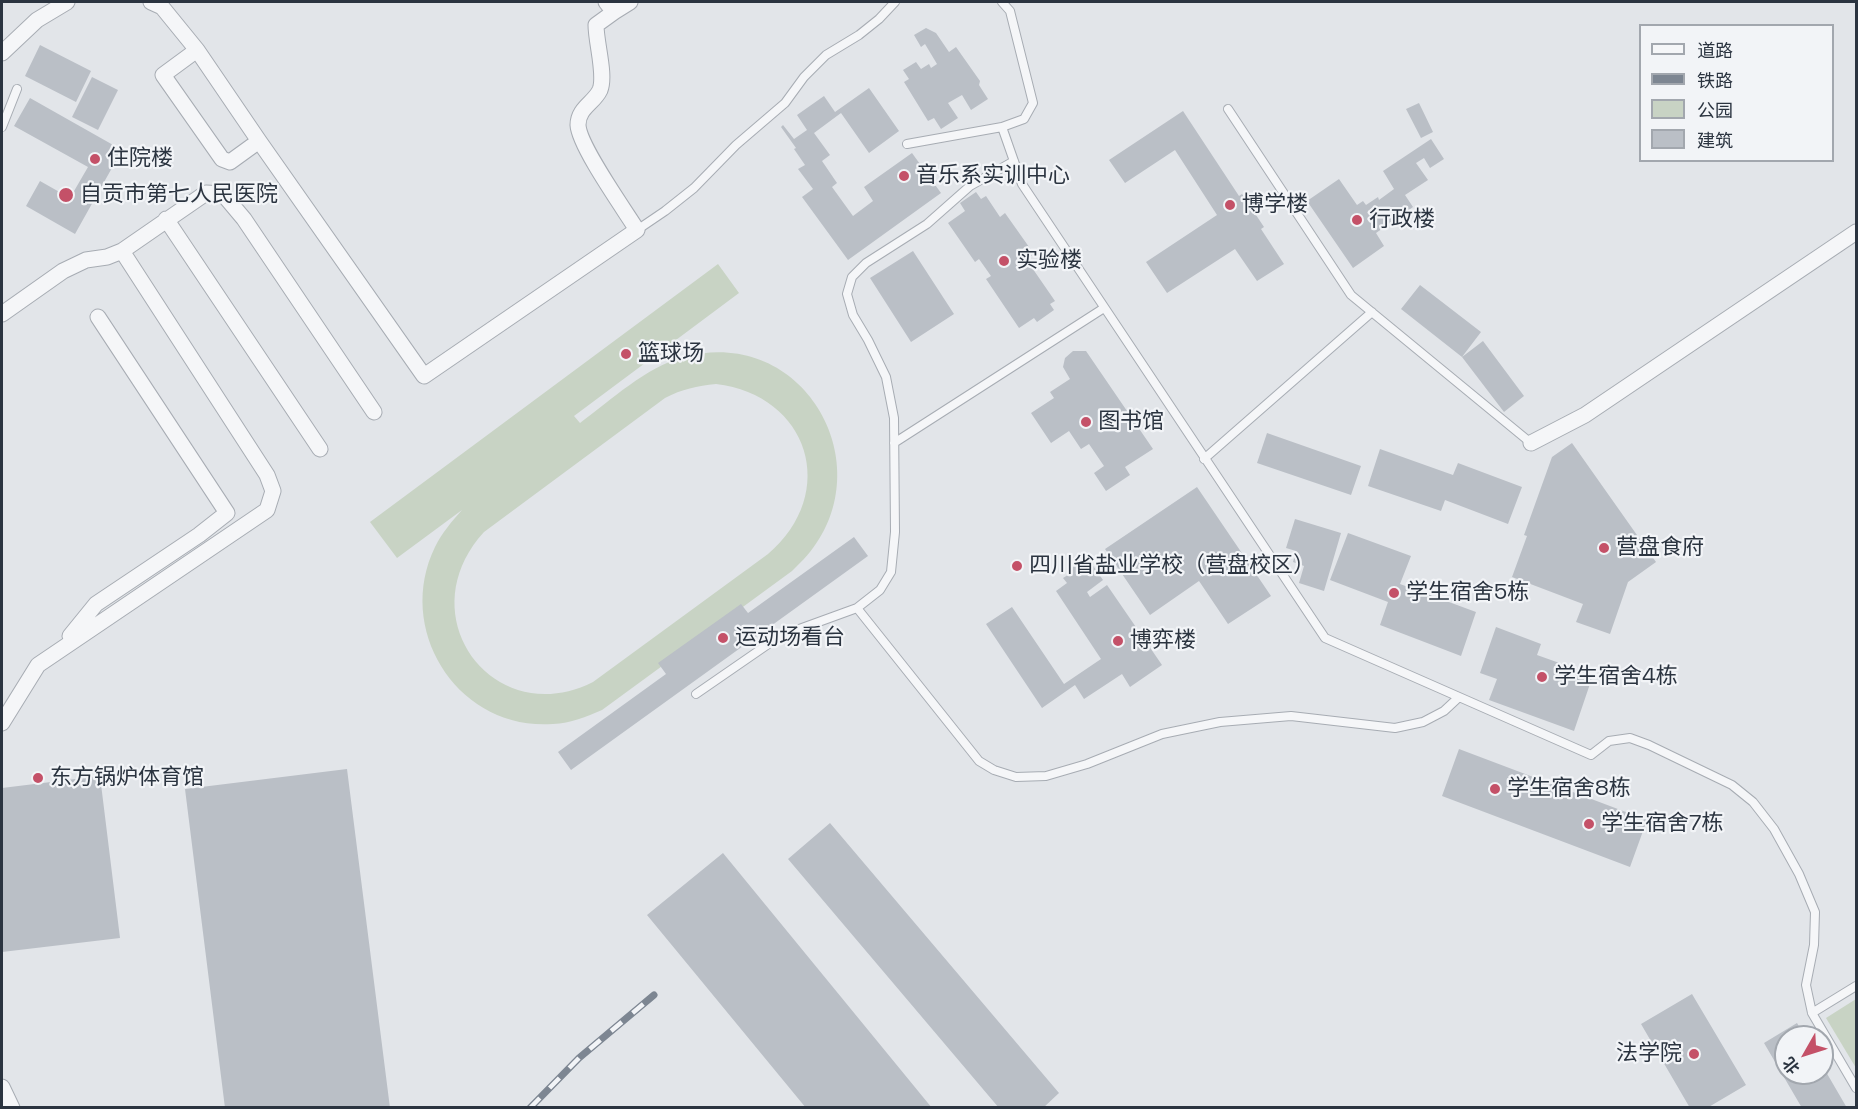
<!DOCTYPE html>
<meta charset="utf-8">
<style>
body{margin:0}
#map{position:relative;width:1858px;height:1109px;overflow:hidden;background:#e2e5e9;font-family:"Space Grotesk","Noto Sans SC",sans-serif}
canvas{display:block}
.frame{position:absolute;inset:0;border:3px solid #2b3440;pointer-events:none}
.legend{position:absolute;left:1639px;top:24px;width:195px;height:138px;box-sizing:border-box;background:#f2f4f7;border:2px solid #a2a7ae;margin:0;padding:8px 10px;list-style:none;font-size:18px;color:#2b3440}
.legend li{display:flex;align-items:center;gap:12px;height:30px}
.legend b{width:30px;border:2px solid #a2a7ae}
.north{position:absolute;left:1774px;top:1025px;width:60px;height:60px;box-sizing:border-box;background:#f2f4f7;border:2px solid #a2a7ae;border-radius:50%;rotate:231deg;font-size:16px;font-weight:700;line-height:24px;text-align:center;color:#2b3440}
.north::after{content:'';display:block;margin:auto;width:21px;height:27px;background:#c45168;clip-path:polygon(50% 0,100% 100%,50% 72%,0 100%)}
</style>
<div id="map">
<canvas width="1858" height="1109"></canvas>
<div class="frame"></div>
<ul class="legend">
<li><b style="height:8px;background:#f5f6f8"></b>道路</li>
<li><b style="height:8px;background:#7d8692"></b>铁路</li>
<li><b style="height:16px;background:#c8d3c4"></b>公园</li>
<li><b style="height:16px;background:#babfc6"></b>建筑</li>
</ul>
<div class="north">北</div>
</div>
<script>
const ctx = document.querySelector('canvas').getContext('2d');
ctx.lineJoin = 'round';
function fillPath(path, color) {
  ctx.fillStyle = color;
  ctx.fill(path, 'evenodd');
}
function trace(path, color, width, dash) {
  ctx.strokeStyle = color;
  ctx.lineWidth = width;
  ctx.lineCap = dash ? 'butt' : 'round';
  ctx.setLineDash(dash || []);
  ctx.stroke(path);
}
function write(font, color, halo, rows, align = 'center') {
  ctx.font = font + ' "Space Grotesk","Noto Sans SC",sans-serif';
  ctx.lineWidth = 4.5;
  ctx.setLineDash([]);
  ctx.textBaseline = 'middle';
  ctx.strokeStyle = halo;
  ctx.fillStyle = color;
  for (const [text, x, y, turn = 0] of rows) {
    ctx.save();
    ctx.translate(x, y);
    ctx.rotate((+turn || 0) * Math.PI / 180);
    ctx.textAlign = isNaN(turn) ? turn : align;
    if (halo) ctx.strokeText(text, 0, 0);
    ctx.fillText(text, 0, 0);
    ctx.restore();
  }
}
fillPath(new Path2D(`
 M718 264 739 293 574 416 580 423C611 400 646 367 684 357 812 323 893 484 792 571L602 710C586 717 571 723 553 724 459 731 394 631 435 547 442 533 452 521 462 510L397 558 370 522ZM716 384C809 395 840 493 768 554L593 682C494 732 407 616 484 532L665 398C682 389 697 386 716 384Z
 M1856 999V1068L1826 1018Z`), '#c8d3c4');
fillPath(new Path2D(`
 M926 28 936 33 949 52 956 47 980 81 979 85 988 99 971 110 962 95 948 103 958 118 941 129 934 118 928 121 904 82 909 79 903 70 916 62 921 69 929 64 931 68 937 64 925 44 921 47 914 35Z
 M40 45 91 71 76 102 25 76Z
 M92 77 118 90 98 130 72 117Z
 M869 88 899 131 869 153 841 113 814 133 830 155 822 161 837 183 832 187 853 216 873 201 864 187 912 153 941 193 848 260 802 197 813 189 798 169 805 165 794 149 796 148 781 127 783 125 794 139 807 130 797 115 824 96 835 112Z
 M30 98 122 150 75 234 26 206 40 181 70 198 88 167 14 126Z
 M1419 103 1433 132 1421 138 1406 109Z
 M1183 111 1239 196 1242 194 1264 227 1261 229 1284 264 1257 281 1235 249 1167 293 1146 262 1217 215 1175 150 1125 183 1109 160Z
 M1431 139 1444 159 1430 168 1424 158 1416 163 1428 180 1405 195 1413 207 1376 233 1384 246 1353 268 1307 201 1339 179 1357 205 1363 201 1366 205 1378 197 1379 200 1394 189 1383 171Z
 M976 192 981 199 986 196 1000 217 1005 213 1034 254 1026 259 1055 301 1050 304 1054 310 1037 322 1034 318 1019 328 986 279 991 276 979 259 975 262 948 223 965 211 960 203Z
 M913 251 954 314 911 342 870 278Z
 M1420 285 1481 332 1462 357 1401 309Z
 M1483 341 1524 396 1504 412 1462 357Z
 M1073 351H1086L1153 449 1125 467 1130 475 1106 491 1094 473 1104 466 1089 444 1081 449 1069 431 1051 443 1031 413 1054 398 1050 392 1070 379 1063 367 1065 358Z
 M1267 433 1361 466 1351 495 1257 463Z
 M1572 443 1656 562 1628 582 1610 634 1576 622 1583 604 1512 577 1527 536 1524 535 1552 457Z
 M1380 449 1453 475 1458 463 1522 487 1508 524 1445 500 1441 511 1368 486Z
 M1197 487 1271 596 1228 624 1199 581 1150 615 1105 549Z
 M1295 519 1341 533 1324 591 1299 583 1304 566 1293 562 1296 551 1286 548Z
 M1348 533 1411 556 1400 584 1476 612 1461 656 1380 625 1388 602 1330 580Z
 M854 537 868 556 571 770 558 752 666 674 658 663 741 604 748 613Z
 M1087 557 1103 580 1087 592 1090 597 1107 585 1162 665 1130 687 1122 674 1084 699 1075 685 1042 708 986 624 1012 607 1064 684 1101 659 1056 591 1067 583 1063 578 1071 573 1069 570Z
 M1496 627 1541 644 1537 655 1593 675 1574 731 1489 700 1497 679 1480 673Z
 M1459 749 1647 820 1630 867 1442 796Z
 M347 769 390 1108H225L185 789Z
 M100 776 120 938 2 952V788Z
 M830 823 1059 1093 1043 1108H999L788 859Z
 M723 853 932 1108H806L647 915Z
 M1692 994 1746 1085 1707 1108H1690L1641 1024Z
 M1797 1023 1805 1037H1786V1073H1822V1065L1847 1108H1802L1764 1043Z`), '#babfc6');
const lane = new Path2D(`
 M1002 2 1010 11 1033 103 1024 119 1002 127 1022 184 1325 638 1591 755 1609 741 1630 738 1649 745 1732 785 1753 802 1774 829 1799 874 1815 912 1814 945 1806 985 1812 1013 1856 1088
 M1228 109 1351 295 1531 443
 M2 127 17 89
 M907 144 1002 127
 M637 230 665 211 694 188 736 145 785 103 804 77 826 55 859 35 879 19 895 2
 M894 443 1104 308
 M1204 459 1372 312
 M857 608 979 761 994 770 1016 777 1046 776 1087 764 1162 734 1220 722 1291 716 1395 728 1423 722 1444 711 1459 697
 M696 694 780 636 857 608 880 590 891 572 895 532 894 418 886 377 868 340 853 315 847 294 852 277 866 263 927 224 970 186 1014 161
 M1812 1013 1856 986`);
const street = new Path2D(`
 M151 2 162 7 197 50 259 141 424 376 637 230C624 209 579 146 578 125 578 108 594 103 600 90 606 75 596 43 596 25L614 12
 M606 2 614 12 630 2
 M197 50 163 75 222 159 230 162 259 141
 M2 53 37 20 67 2
 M166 219 320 449
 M2 314 63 271 86 260 107 257 122 251 206 193 223 194 244 219 374 412
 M1531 443 1585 415 1856 232
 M70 636 96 604 199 535 227 513 98 317
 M2 723 38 665 267 510 273 491 267 475 122 251
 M2 1087 12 1108`);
trace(lane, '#a7acb3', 10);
trace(street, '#a7acb3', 17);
trace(lane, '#f5f6f8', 8);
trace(street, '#f5f6f8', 15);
const rail = new Path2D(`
 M530 1108 579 1058 654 995`);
trace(rail, '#7d8692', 7);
trace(rail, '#f2f4f7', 4.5, [14]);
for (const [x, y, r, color] of [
 [95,159,6,"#c45168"],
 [904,176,6,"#c45168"],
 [66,195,8,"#c45168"],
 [1230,205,6,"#c45168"],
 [1357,220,6,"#c45168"],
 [1004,261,6,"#c45168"],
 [626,354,6,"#c45168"],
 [1086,422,6,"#c45168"],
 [1604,548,6,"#c45168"],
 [1017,566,6,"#c45168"],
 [1394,593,6,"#c45168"],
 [723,638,6,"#c45168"],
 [1118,641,6,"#c45168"],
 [1542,677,6,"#c45168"],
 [38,778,6,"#c45168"],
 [1495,789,6,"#c45168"],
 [1589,824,6,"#c45168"],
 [1694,1054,6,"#c45168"]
]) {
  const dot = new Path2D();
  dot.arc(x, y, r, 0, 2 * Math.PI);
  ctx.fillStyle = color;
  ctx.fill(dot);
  trace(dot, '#f2f4f7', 2);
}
write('22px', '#2b3440', '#f2f4f7', [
 ["住院楼",107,159],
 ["音乐系实训中心",916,176],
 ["自贡市第七人民医院",80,195],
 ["博学楼",1242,205],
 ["行政楼",1369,220],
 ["实验楼",1016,261],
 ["篮球场",638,354],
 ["图书馆",1098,422],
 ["营盘食府",1616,548],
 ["四川省盐业学校（营盘校区）",1029,566],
 ["学生宿舍5栋",1406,593],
 ["运动场看台",735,638],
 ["博弈楼",1130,641],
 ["学生宿舍4栋",1554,677],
 ["东方锅炉体育馆",50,778],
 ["学生宿舍8栋",1507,789],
 ["学生宿舍7栋",1601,824],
 ["法学院",1682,1054,"right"]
], 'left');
</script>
